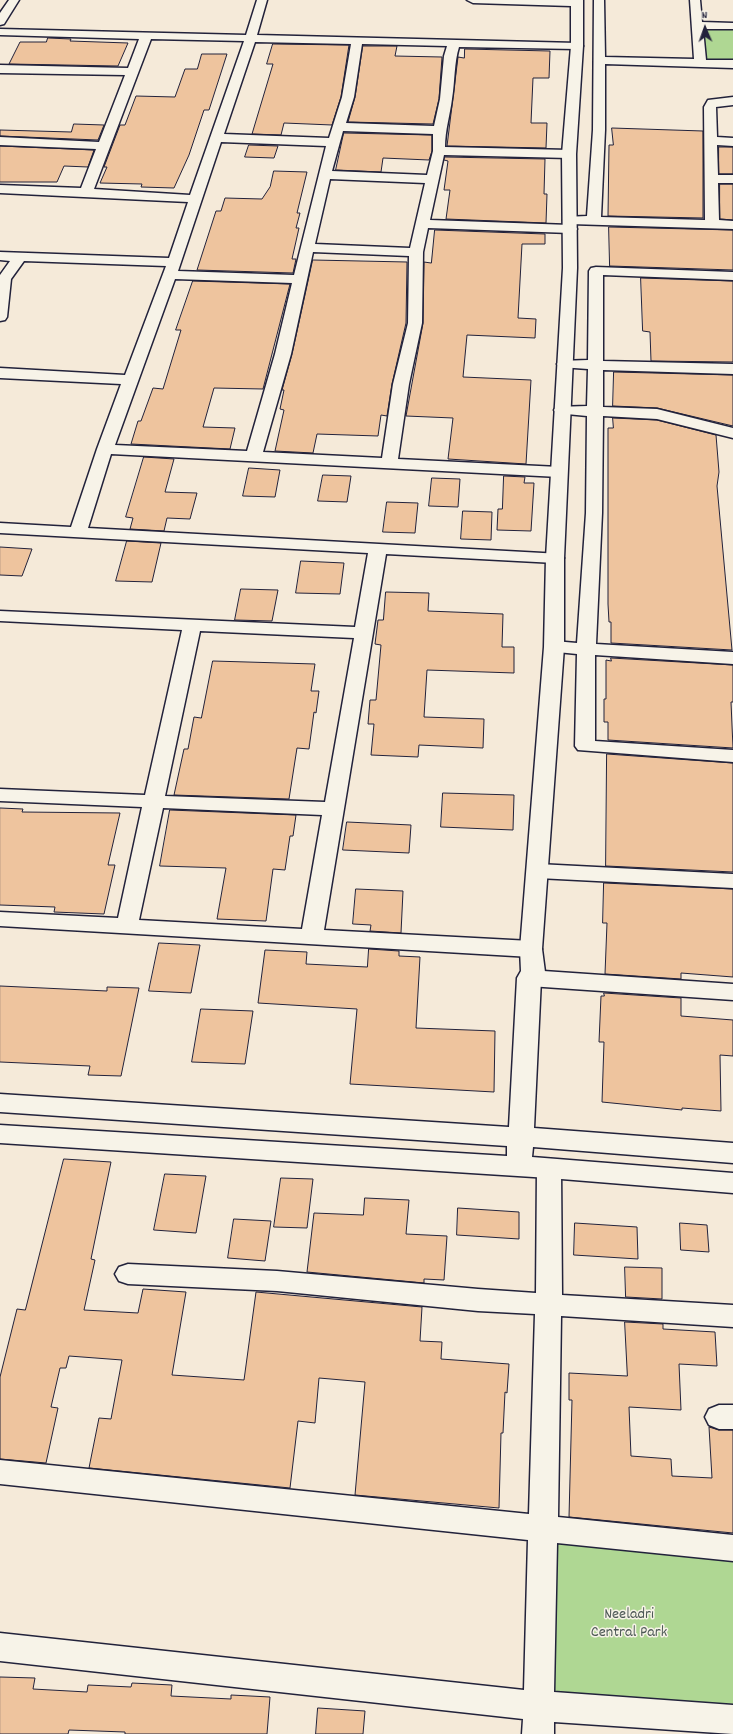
<!DOCTYPE html>
<style>
body{margin:0}
#map{position:relative;width:733px;height:1734px;overflow:hidden;background:#f5ead9;font-family:Dekko,sans-serif}
canvas{display:block}
.north{position:absolute;left:685px;top:8px;width:40px;height:40px;-webkit-text-stroke:3px #f7f3e8;paint-order:stroke;rotate:358deg;font-size:11px;font-weight:700;line-height:16px;text-align:center;color:#22223b}
.north::after{content:'';display:block;margin:auto;width:14px;height:18px;background:#22223b;clip-path:polygon(50% 0,100% 100%,50% 72%,0 100%)}
</style>
<div id="map">
<canvas width="733" height="1734"></canvas>
<div class="north">N</div>
</div>
<script>
const ctx = document.querySelector('canvas').getContext('2d');
ctx.lineJoin = 'round';
function fillPath(path, color) {
  ctx.fillStyle = color;
  ctx.fill(path, 'evenodd');
}
function trace(path, color, width, dash) {
  ctx.strokeStyle = color;
  ctx.lineWidth = width;
  ctx.lineCap = dash ? 'butt' : 'round';
  ctx.setLineDash(dash || []);
  ctx.stroke(path);
}
function write(font, color, halo, rows, align = 'center') {
  ctx.font = font + ' Dekko,sans-serif';
  ctx.lineWidth = 3;
  ctx.setLineDash([]);
  ctx.textBaseline = 'middle';
  ctx.strokeStyle = halo;
  ctx.fillStyle = color;
  for (const [text, x, y, turn = 0] of rows) {
    ctx.save();
    ctx.translate(x, y);
    ctx.rotate((+turn || 0) * Math.PI / 180);
    ctx.textAlign = isNaN(turn) ? turn : align;
    if (halo) ctx.strokeText(text, 0, 0);
    ctx.fillText(text, 0, 0);
    ctx.restore();
  }
}
fillPath(new Path2D(`
 M697 25 733 26V64L700 62Z
 M543 1529 733 1548V1720L539 1706Z`), '#afd793');
const building = new Path2D(`
 M48 38 71 39 70 41 128 43 118 66 9 64 20 42H46Z
 M273 44 349 45 341 97 332 125 284 123 281 135 252 134 273 64H267Z
 M363 46H397L395 56 442 57 439 99 433 124 348 122 355 97Z
 M465 49 550 51 549 78H533L531 123H547L546 148 447 146 458 57 464 58Z
 M202 54H227L209 110H204L189 155 174 188 141 187 142 184 100 183 107 167H104L120 125H125L136 96 175 97 185 69H197Z
 M74 124 104 125 98 140 0 136V130L71 132Z
 M612 128 703 131V218L608 216 609 145H613Z
 M344 133 432 135V151L429 160 383 158 381 172 336 170Z
 M249 145 278 146 274 158 245 157Z
 M0 146 94 150 88 167 64 166 57 182H0Z
 M719 147H733V174H719Z
 M445 157 545 159 544 194H547L546 223 446 219 450 190H444L448 161 444 160Z
 M274 171 307 172 297 213H300L296 228H299L292 259H296L293 273 197 270 216 211H221L225 198 262 199 270 187Z
 M720 184H733V220L720 219Z
 M609 227 733 230V270L610 266Z
 M435 230 545 234V244H522L518 318 536 319 535 338 467 335 463 377 531 380 526 464 448 459 453 418 406 416 423 323 424 262 431 263Z
 M313 260 407 262 406 323 392 384 387 416 381 415 378 436 317 434 313 453 275 451 284 410 280 409 284 390H282L292 354Z
 M641 278 733 281V362L651 361 650 332 643 331Z
 M193 281 290 284 263 389 214 388 203 427 235 428 230 449 131 444 138 421H141L153 388 163 389 181 330H176Z
 M614 372 733 375V426L657 408 613 406Z
 M613 418 657 420 716 435 719 472 717 486 732 650 611 643V622H609L608 604V428H613Z
 M144 457 174 459 165 492 197 493 190 519 167 518 164 531 130 529 133 518 126 517Z
 M249 468 280 470 275 497 243 496Z
 M323 475 351 476 347 502 318 501Z
 M504 476 525 477 524 483H534L531 531 497 530 498 509H502Z
 M432 478 460 479 458 507 429 506Z
 M387 502 418 503 415 533 383 532Z
 M463 511 492 512 491 540 461 539Z
 M127 541 161 543 152 582 116 581Z
 M0 547 32 549 22 576 0 575Z
 M301 561 344 563 340 594 296 593Z
 M241 589 278 590 272 621 235 620Z
 M386 592 429 593 428 611 503 614 502 647H514V673L427 670 424 717 484 719 483 748 419 745 418 757 371 755 374 724H368L370 700H376L381 645 375 644 378 620H383Z
 M611 658 733 665V702H731L733 748 608 740V722H604V699H606V660L611 661Z
 M213 661 315 664 311 691H319L316 713 314 712 309 749 297 748 289 799 174 795 184 749H188L194 717 201 718Z
 M607 754 733 763V872L606 866Z
 M443 793 514 795 513 830 441 827Z
 M0 808 23 809 22 812 120 813 108 865H115L104 914 54 912 55 907 0 905Z
 M170 810 296 815 293 836H290L285 870 273 869 266 921 217 919 226 868 160 866Z
 M347 822 411 825 409 853 343 850Z
 M604 883 733 889V977L681 973V979L605 974 607 923H603Z
 M356 889 403 891 401 933 370 931 371 925 353 924Z
 M159 943 200 945 191 993 149 991Z
 M369 949 399 951V956L420 957 416 1028 495 1031 494 1092 350 1084 357 1009 258 1003 265 950 307 952 306 964 367 967Z
 M0 986 107 991V987L139 988 121 1076 88 1075 90 1066 0 1062Z
 M604 993 681 998V1016L733 1020V1056L720 1055 721 1111 682 1108V1110L602 1102 604 1042H599L601 996H604Z
 M201 1009 253 1011 245 1064 192 1062Z
 M64 1159 111 1162 91 1259 95 1260 84 1310 138 1313 143 1289 186 1292 172 1375 244 1380 256 1292 422 1307 420 1341 442 1342 441 1359 509 1364 507 1393 505 1392 503 1433H501L499 1508 355 1495 365 1382 319 1378 315 1423 298 1421 290 1488 89 1468 99 1418 111 1419 122 1360 69 1356 66 1368H60L51 1407 58 1408 46 1463 0 1459V1377L17 1309 25 1310Z
 M165 1174 206 1176 196 1233 154 1230Z
 M281 1178 313 1179 307 1228 274 1227Z
 M365 1198 409 1200 406 1234 447 1236 444 1280 424 1279V1283L307 1272 314 1213 363 1215Z
 M458 1208 519 1212V1239L457 1235Z
 M234 1219 271 1221 265 1261 228 1258Z
 M575 1223 637 1227 638 1259 574 1255Z
 M680 1223 707 1225 709 1252 681 1250Z
 M625 1267 662 1268V1299L626 1297Z
 M625 1322 663 1324V1329L715 1332 717 1366 679 1364 681 1410 629 1407 631 1456 671 1459 672 1476 712 1478 709 1427 719 1430H733V1533L569 1517 572 1400H569V1373L627 1376Z
 M0 1677 35 1678 33 1689 87 1692 88 1685 131 1687 132 1683 172 1685 171 1696 231 1699V1695L270 1697 267 1734H125V1732L69 1730 68 1734H0Z
 M318 1708 365 1711 363 1734H316Z`);
fillPath(building, '#eec49e');
trace(building, '#22223b', 1);
const minor = new Path2D(`
 M9 0H19L4 24 0 25V13Z
 M257 0H267L257 35 577 43 583 46 577 49 459 47C454 63 455 81 452 99 450 115 445 130 445 147L569 150 575 154 569 158 444 155 430 220 570 225 575 226 577 229 575 232 570 233 428 228 423 252 422 323 409 384 398 459 559 467 565 469 567 472 565 475 559 477 111 454 88 528 561 554 564 558 561 562 555 563 386 554 324 930 531 941 539 944 542 949 539 954 531 957 0 926V912L118 918 142 807 0 801V789L145 795 182 630 0 621V611L355 627 368 553 0 533V523L71 527 97 449 121 384 0 378V368L125 375 166 266 24 261 11 279 7 317 5 320 0 321V275L10 261 0 260V252L169 258 188 202 0 193V185L81 188 96 149 0 145V137L99 142 125 75 0 73V65L128 68 139 39 0 35V29L246 35ZM151 39 244 41 190 195 94 189ZM255 42 351 44 342 97 329 138 224 134ZM362 44 447 46 444 56 440 99 434 126 346 123 354 97ZM343 131 433 134V151L427 175 332 171ZM221 142 326 146 294 275 178 271ZM330 179 425 183 410 248 315 244ZM313 252 409 256 408 323 393 384 382 458 263 452 291 354ZM175 279 292 283 275 354 247 451 115 445ZM200 631 354 638 325 802 165 796ZM163 808 322 815 302 929 139 920Z
 M594 0H604L605 57 694 59 690 0H700L702 22 733 23V29H703L706 60H733V68L605 64V130L601 217 705 220 704 107 708 100 733 97V105L716 107 717 137 733 138V146L717 145 718 175H733V183H718L719 220 733 221V229L570 224 565 223 563 220 565 217 587 216 593 130Z
 M596 267 733 272V280L603 275V361L733 364V374L603 370V407L657 409 733 428V438L657 419 603 416 602 513 596 644 733 652V664L595 655V741L733 750V762L578 750 575 746 577 654 547 651 545 647 547 643 554 641 577 643 586 513 587 416 556 413 554 410 556 407 587 406 588 369 560 367 557 364 560 361 588 360 589 271 591 268Z
 M538 864 733 874V888L538 878 531 876 527 871 531 866Z
 M529 970 733 984V1000L529 986 521 983 518 978 521 973Z
 M549 1159 558 1161 561 1168 562 1295 733 1305V1327L561 1316 558 1517 733 1535V1561L557 1543 554 1692 733 1705V1734L554 1722V1734H522L523 1719 0 1661V1633L524 1690 528 1540 0 1484V1460L529 1514 535 1314 478 1311 277 1291 128 1284 119 1281 115 1274 119 1267 128 1264 277 1271 478 1289 536 1293 537 1168 540 1161Z
 M719 1405H733V1429H719L709 1425 705 1417 709 1409Z`);
const tertiary = new Path2D(`
 M467 0H583V46L576 154 577 268 564 558V647L542 949 545 972 541 979 534 1128 733 1143V1163L533 1147 532 1157 733 1173V1193L549 1178 0 1143V1125L507 1156V1146L0 1112V1094L509 1127 517 978 521 971 520 949 544 647 546 558 563 268 562 154 571 46V6L473 3Z`);
trace(minor, '#22223b', 3);
trace(tertiary, '#22223b', 3);
fillPath(minor, '#f7f3e8');
fillPath(tertiary, '#f7f3e8');
write('16px', '#4c5855', '#f7f3e8', [
 ["Neeladri",629,1616],
 ["Central Park",629,1634]
]);
</script>
